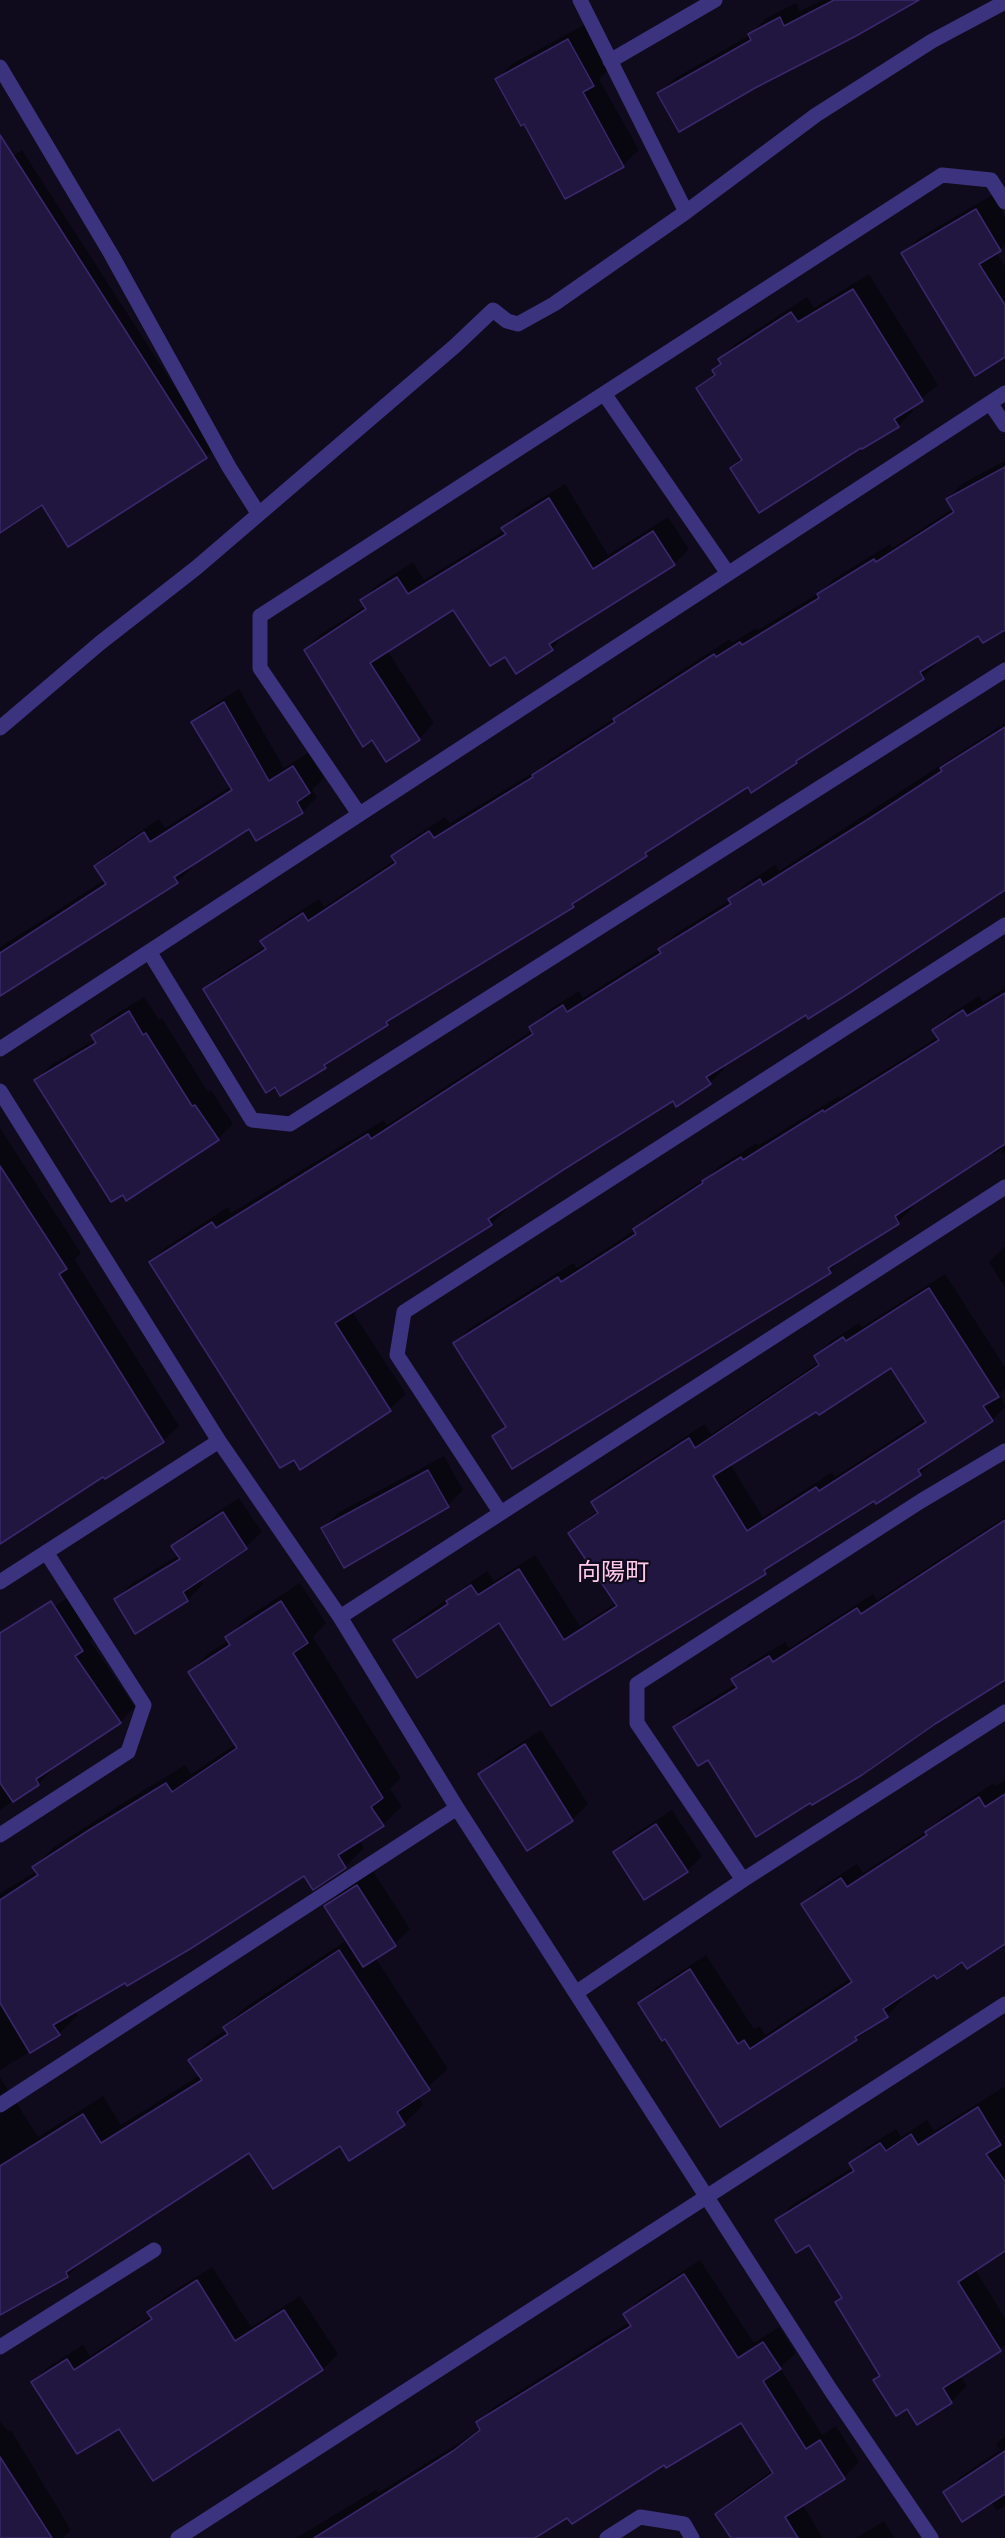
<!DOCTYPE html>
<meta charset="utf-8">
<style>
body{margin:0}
canvas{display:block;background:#0f0b1d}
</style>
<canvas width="1005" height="2538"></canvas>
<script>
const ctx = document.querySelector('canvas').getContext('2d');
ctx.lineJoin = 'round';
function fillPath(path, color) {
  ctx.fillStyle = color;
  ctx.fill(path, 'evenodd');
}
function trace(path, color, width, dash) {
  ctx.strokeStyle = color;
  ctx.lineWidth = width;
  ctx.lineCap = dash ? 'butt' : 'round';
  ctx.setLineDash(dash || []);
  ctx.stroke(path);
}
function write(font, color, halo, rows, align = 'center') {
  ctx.font = font + ' Rubik,"Noto Sans JP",sans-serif';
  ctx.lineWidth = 4.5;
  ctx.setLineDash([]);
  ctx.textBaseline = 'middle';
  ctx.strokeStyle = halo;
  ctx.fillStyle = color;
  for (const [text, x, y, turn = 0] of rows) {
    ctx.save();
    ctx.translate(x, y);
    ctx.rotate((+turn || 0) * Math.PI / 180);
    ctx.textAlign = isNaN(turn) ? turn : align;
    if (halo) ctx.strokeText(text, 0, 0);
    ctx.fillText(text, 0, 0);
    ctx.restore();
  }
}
fillPath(new Path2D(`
 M822 0H916L659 93 675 78 750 35 765 19 796 3 800 11Z
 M584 25 608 70 599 79 639 150 623 165 566 197 525 122 497 79 512 64Z
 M22 150 214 448 206 457 42 503 0 532V164Z
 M992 195 1005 216V245L996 252 1005 266V355L903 254 919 238Z
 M869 274 938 385 911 407 913 411 898 426 732 468 742 457 698 388 715 372 714 370 722 362 720 359 735 344 807 297 814 308Z
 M1005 461V628L978 634 937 660 938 662 923 677 796 762 748 785 659 842 646 855 582 896 573 906 399 1012 387 1024 335 1056 325 1067 205 989 221 974 265 946 262 941 277 926 319 899 324 907 395 860 393 856 408 841 445 817 450 823 541 768 549 760 618 716 630 704 730 639 732 643 756 628 758 630 819 593 834 579 890 544 892 548 954 508 947 499 963 483Z
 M565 484 608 555 668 517 689 549 674 564 566 632 552 649 505 655 454 608 387 650 434 723 419 739 387 760 305 650 321 634 365 606 362 600 377 585 413 562 424 580 505 530 503 528 519 512Z
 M239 689 284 768 308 753 324 778 312 790 317 797 302 812 257 839 249 827 190 865 192 868 177 882 0 994V947L105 880 96 866 110 852 159 819 165 828 231 786 193 722 208 708Z
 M1005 723V889L723 1065 725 1068 710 1083 673 1099 505 1206 507 1209 491 1224 352 1311 406 1394 390 1409 301 1468 151 1262 166 1247 228 1207 231 1213 384 1120 387 1125 533 1030 531 1027 546 1012 579 991 583 998 660 949 675 934 730 900 745 884 775 865 779 871Z
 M1005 988V1156L1001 1150 994 1154 992 1151 911 1204 913 1207 898 1222 845 1256 830 1271 494 1436 506 1424 455 1344 470 1328 573 1263 577 1268 635 1230 650 1214 709 1176 719 1166 757 1143 759 1145 839 1096 840 1098 938 1037 934 1030 949 1015 979 996 983 1002Z
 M144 997 159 1020 162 1018 208 1092 211 1090 233 1124 218 1139 36 1080 51 1065 96 1039 93 1035 108 1019Z
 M0 1128 81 1253 75 1260 179 1426 163 1441 104 1475 0 1542Z
 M1005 1246V1288L989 1262Z
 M945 1274 1005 1367V1388L1000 1394 1005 1407 992 1420 935 1458 920 1474 551 1704 500 1621 395 1640 410 1625 487 1571 494 1581 535 1555 580 1626 616 1603 570 1533 598 1510 593 1502 608 1487 705 1424 711 1434 819 1362 816 1356 831 1341 859 1323 862 1327ZM891 1366 926 1418 835 1477 832 1472 763 1517 730 1464Z
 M444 1456 463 1490 448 1505 323 1528 338 1513Z
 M239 1498 262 1532 246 1547 199 1579 203 1584 188 1600 135 1632 116 1600 131 1584 179 1555 173 1547 188 1531Z
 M1005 1517V1662L708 1758 675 1727 691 1712 736 1684 733 1679 749 1664 785 1642 789 1648 873 1594 877 1600Z
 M300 1583 326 1623 313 1637 401 1778 390 1789 402 1806 383 1825 359 1840 364 1848 345 1867 304 1874 75 2011 78 2015 59 2034 0 2070V1893L37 1871 34 1867 53 1848 110 1811 185 1765 191 1774 236 1744 190 1672 209 1653 229 1640 227 1637 246 1618Z
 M72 1595 97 1634 90 1641 135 1707 120 1722 53 1766 54 1768 38 1784 0 1810V1642Z
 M541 1730 588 1804 572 1820 527 1849 480 1774 495 1759Z
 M1005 1780V1942L934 1973 899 1996 902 2000 887 2016 856 2039 721 2125 665 2037 640 2004 655 1988 706 1955 754 2029 760 2026 765 2035 851 1978 803 1904 818 1889 857 1864 863 1873 927 1831 942 1817 994 1783 996 1786Z
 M672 1810 702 1856 687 1871 614 1852 630 1837Z
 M373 1871 410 1929 395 1944 375 1957 448 2069 418 2096 423 2105 404 2124 340 2144 250 2151 85 2258 68 2276 0 2314V2077L38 2137 103 2096 121 2125 200 2075 190 2060 209 2041 226 2030 225 2027 244 2008 347 1940 326 1907 341 1891Z
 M1005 2086V2243L975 2269 1005 2318V2345L960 2375 967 2386 951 2402 918 2423 908 2407 875 2380 881 2375 837 2303 843 2297 809 2243 777 2220 792 2205 853 2167 850 2164 866 2148 896 2129 901 2137 927 2120 934 2131Z
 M700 2260 754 2343 779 2327 796 2353 780 2368 822 2435 836 2426 859 2462 844 2477 802 2504 823 2538H732L716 2514 732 2499 773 2470 741 2421 532 2538H296L376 2490 378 2493 470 2436 480 2428 478 2422 494 2407 630 2322 625 2314 640 2299Z
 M212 2267 251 2327 300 2296 338 2354 323 2369 153 2479 119 2427 33 2382 48 2367 83 2345 90 2356 152 2316 149 2312 164 2297Z
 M0 2421 8 2431 11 2430 71 2530 63 2538H0Z
 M1005 2436V2505L997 2511 991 2502 945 2492 960 2477 1000 2450 996 2444Z
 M884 2521 895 2538H856Z`), '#0007');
const building = new Path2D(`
 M834 0H919L856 36 755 88 679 132 657 93 751 40 748 34 780 17 784 26Z
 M568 39 594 86 583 92 624 167 565 199 524 124 521 126 495 79Z
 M0 135 207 458 68 547 42 505 0 533Z
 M976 209 1001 251 979 264 1005 305V357L975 376 901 253Z
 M853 289 923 401 894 419 899 427 862 449 861 448 759 513 730 468 742 460 696 388 715 375 712 370 721 364 718 359 791 312 798 322Z
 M1005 467V630L983 643 978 636 920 672 924 679 796 761 797 763 751 793 748 787 645 853 647 856 572 904 574 907 386 1022 388 1025 324 1065 326 1068 280 1096 275 1087 266 1093 203 989 266 949 260 941 303 913 308 921 396 863 391 856 429 831 434 838 533 777 532 775 615 722 613 719 714 654 716 657 740 642 742 645 819 598 817 594 874 559 876 562 954 512 946 499Z
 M549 498 593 569 653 531 675 565 549 644 553 650 516 674 505 657 490 666 453 610 370 663 420 740 386 762 372 740 363 747 304 650 366 609 360 600 397 577 408 594 506 534 501 528Z
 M224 702 269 781 293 766 310 793 297 802 303 813 256 841 249 829 174 877 178 883 0 996V953L106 884 94 866 144 832 150 842 232 790 191 722Z
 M1005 727V890L848 994 808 1019 806 1015 706 1077 711 1084 676 1107 673 1101 563 1170 488 1219 492 1225 335 1323 391 1411 300 1470 294 1460 280 1468 149 1262 212 1222 216 1228 368 1134 371 1139 533 1034 529 1027 563 1005 567 1012 661 953 658 949 731 904 728 899 760 879 763 885 870 818 942 771 940 768Z
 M1005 993V1144L895 1216 899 1224 828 1268 831 1273 512 1469 492 1436 506 1427 453 1343 558 1277 561 1282 636 1234 633 1229 703 1183 702 1181 741 1157 743 1160 823 1110 824 1112 939 1040 932 1030 963 1010 967 1016Z
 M129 1011 143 1035 146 1033 192 1106 195 1105 219 1140 126 1201 123 1195 111 1202 34 1080 96 1043 91 1035Z
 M0 1166 67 1269 59 1274 164 1442 105 1479 103 1477 0 1544Z
 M929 1288 999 1397 983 1406 993 1421 918 1470 921 1475 876 1504 874 1501 764 1570 766 1574 551 1706 499 1623 417 1678 393 1640 448 1604 446 1601 471 1585 478 1595 519 1569 564 1640 617 1606 568 1533 598 1513 591 1502 689 1438 695 1448 819 1365 814 1356 843 1337 846 1341ZM891 1368 926 1422 819 1491 816 1487 747 1531 713 1476 816 1412 819 1415Z
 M428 1470 449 1507 344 1568 321 1528Z
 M223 1512 247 1549 183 1592 188 1601 135 1634 114 1599 180 1559 171 1546Z
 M1005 1520V1680L935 1724 862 1775 812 1805 810 1803 756 1837 708 1760 698 1766 673 1727 737 1688 731 1679 769 1656 773 1662 857 1608 861 1614Z
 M51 1601 83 1651 75 1656 121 1723 36 1779 39 1785 13 1802 0 1783V1633Z
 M281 1601 308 1643 293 1653 383 1798 371 1807 384 1826 338 1855 346 1868 313 1890 304 1876 190 1949 127 1986 125 1983 53 2025 60 2035 30 2053 0 2003V1900L38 1875 32 1867 89 1830 166 1783 172 1792 237 1748 188 1672 230 1645 225 1637Z
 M525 1744 573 1821 527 1851 478 1774Z
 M1005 1794V1944L967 1969 962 1962 937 1979 934 1975 883 2009 888 2017 855 2037 857 2040 720 2127 665 2039 662 2041 638 2003 690 1969 738 2044 744 2040 750 2049 852 1982 801 1904 841 1878 847 1887 927 1835 925 1832 979 1797 985 1807Z
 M656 1824 688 1872 644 1900 613 1852Z
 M357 1885 396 1946 363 1967 324 1906Z
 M339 1950 430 2090 397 2112 405 2125 349 2161 340 2146 273 2189 249 2153 66 2272 68 2277 0 2315V2166L83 2114 101 2143 202 2080 188 2060 228 2034 223 2027Z
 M978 2107 1001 2145 986 2154 1005 2181V2251L958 2282 1001 2351 943 2388 952 2403 917 2425 907 2409 896 2416 873 2380 880 2376 835 2302 842 2298 809 2245 796 2253 775 2220 854 2171 849 2163 880 2143 886 2151 911 2134 918 2145Z
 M684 2274 738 2358 763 2342 781 2369 763 2381 806 2449 820 2440 845 2479 785 2517 798 2538H731L715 2514 773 2473 741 2423 666 2468 664 2465 572 2524 567 2518 535 2538H314L453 2451 480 2430 476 2422 631 2326 623 2314Z
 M197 2280 235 2341 284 2310 323 2370 153 2481 119 2429 77 2454 31 2382 67 2359 74 2370 152 2319 147 2312Z
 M1005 2451V2494L962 2522 943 2492Z
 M0 2457 52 2538H0Z`);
fillPath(building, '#21163f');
trace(building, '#3a276c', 1.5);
trace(new Path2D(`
 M580 0 686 212
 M610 61 715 0
 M0 67 111 254 229 467 258 513
 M605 395 727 572
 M990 403 1005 425
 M0 728 100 643 196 568 455 346 493 310 507 321 518 324 554 304 686 212 816 115 932 41 1005 2
 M359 814 260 668V616L942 175 991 180 1005 202
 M150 953 252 1120 290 1124 1005 670
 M0 1049 1005 393
 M0 1091 219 1441 340 1617 457 1808 830 2389 931 2538
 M500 1512 397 1355 404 1312 1005 925
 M0 1582 219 1441
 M340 1617 1005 1187
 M0 1835 128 1752 144 1705 46 1552
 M743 1880 637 1723V1684L921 1501 1005 1451
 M577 1992 743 1880 1005 1712
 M0 2105 457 1808
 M0 2347 154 2250
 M607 2538 640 2517 684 2524 692 2538`), '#3c337f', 15);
trace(new Path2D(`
 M178 2538 1005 2004`), '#3c337f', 15);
write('24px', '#ffc9e7', '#0f0b1d', [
 ["向陽町",613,1573]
]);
</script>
